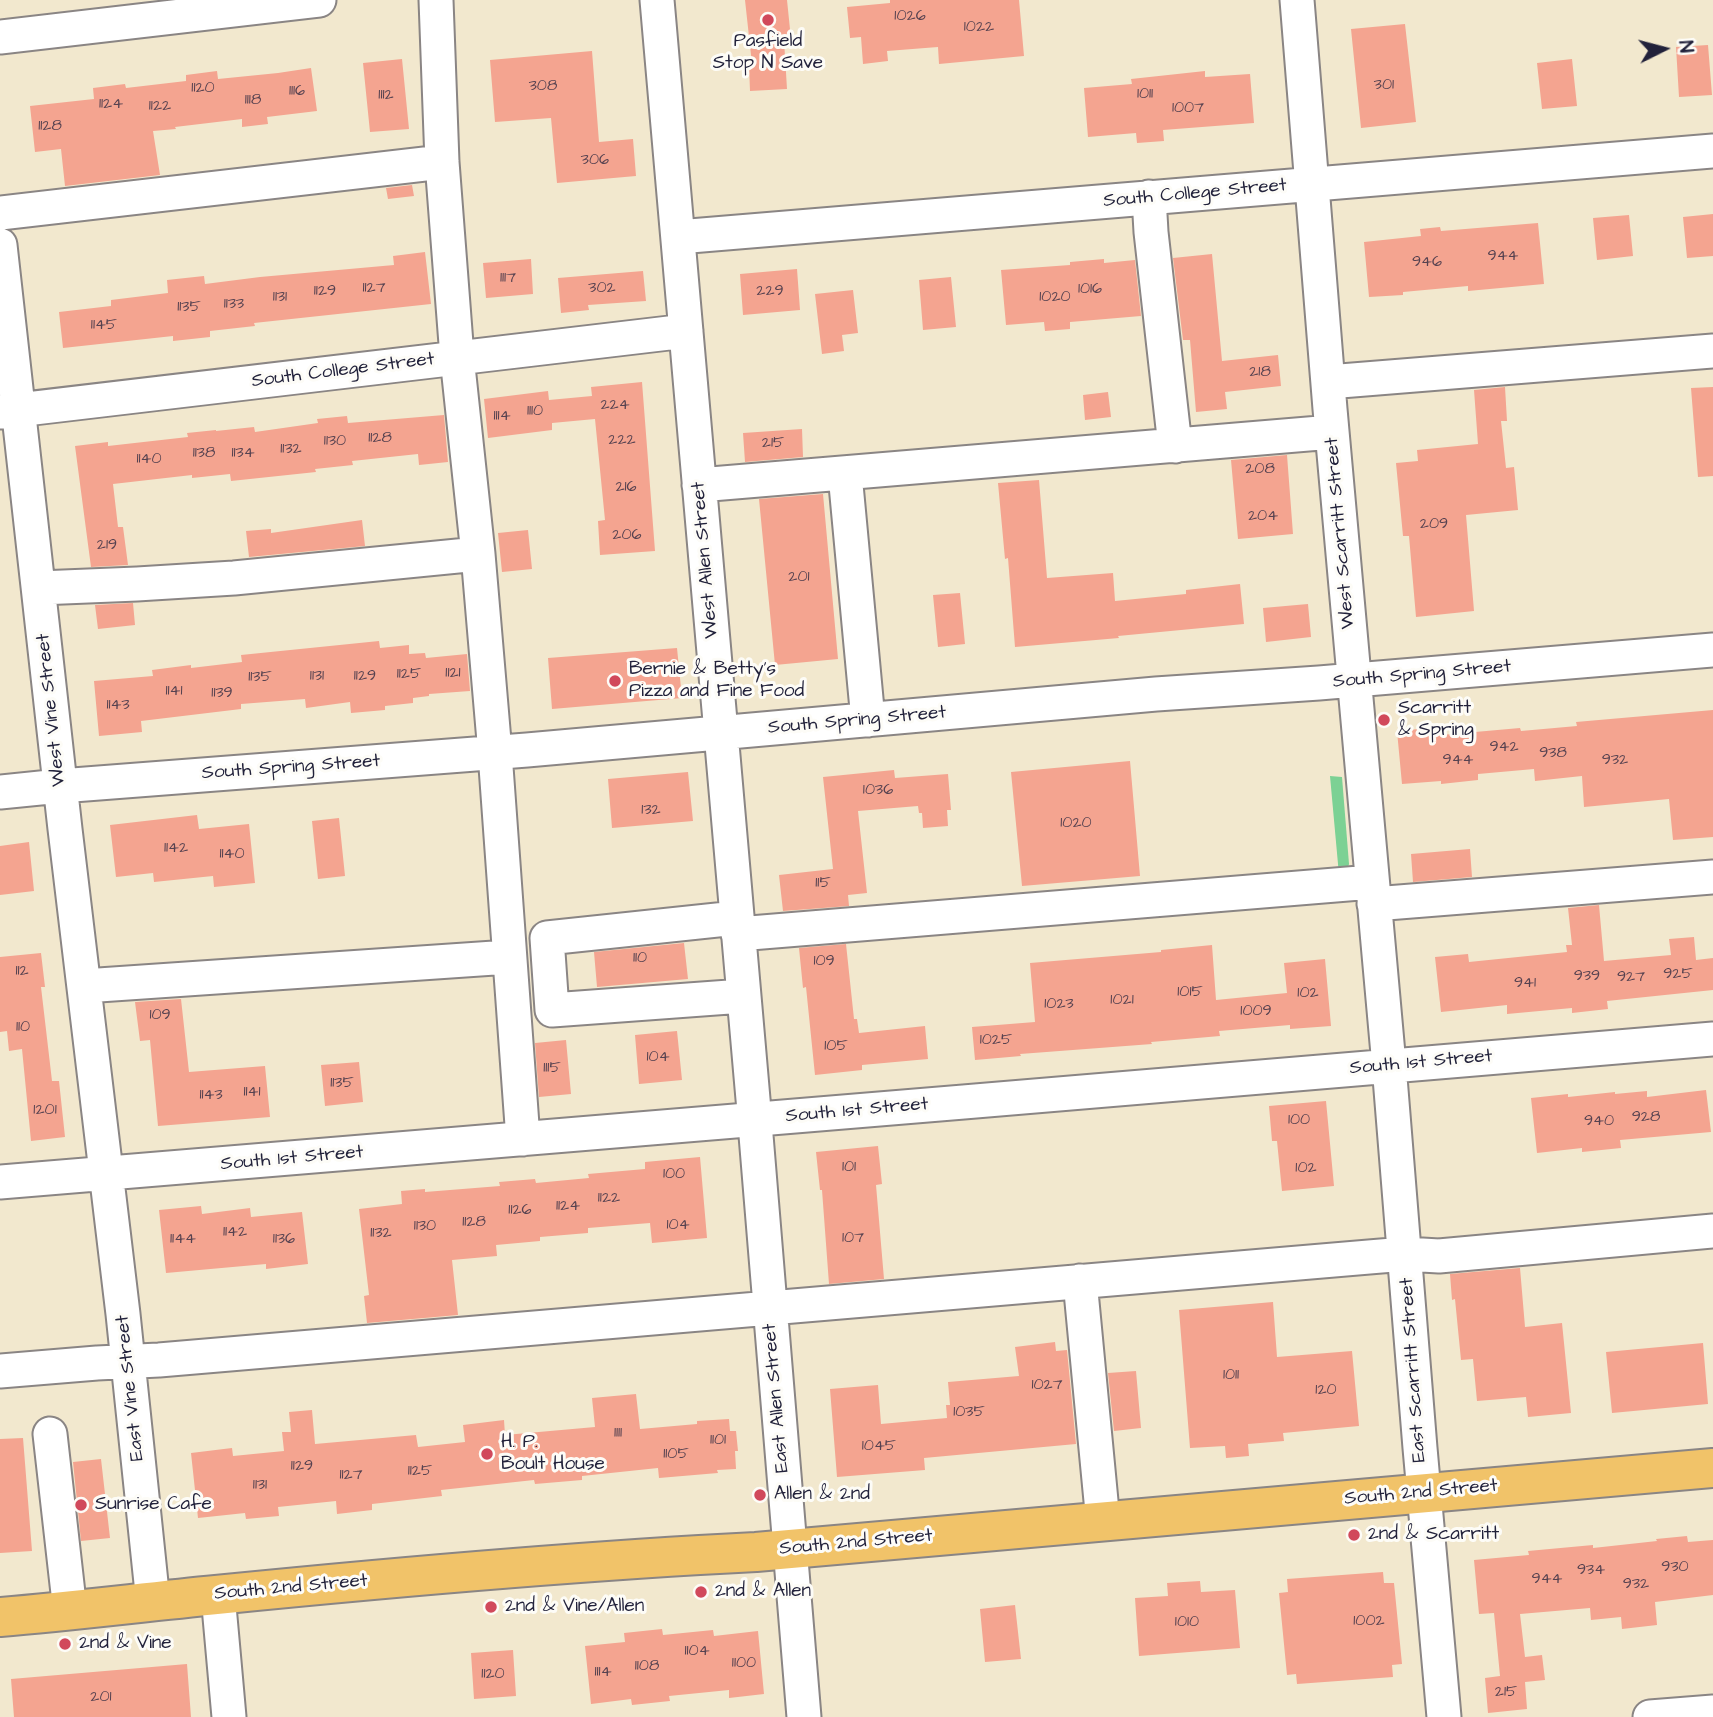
<!DOCTYPE html>
<style>
body{margin:0}
#map{position:relative;width:1713px;height:1717px;overflow:hidden;background:#f2e8ce;font-family:"Architects Daughter",sans-serif}
canvas{display:block}
.north{position:absolute;left:1629px;top:14px;width:70px;height:70px;-webkit-text-stroke:5px #fdfcf7;paint-order:stroke;rotate:84deg;font-size:19px;font-weight:700;line-height:28px;text-align:center;color:#22223b}
.north::after{content:'';display:block;margin:auto;width:24px;height:32px;background:#22223b;clip-path:polygon(50% 0,100% 100%,50% 72%,0 100%)}
</style>
<div id="map">
<canvas width="1713" height="1717"></canvas>
<div class="north">N</div>
</div>
<script>
const ctx = document.querySelector('canvas').getContext('2d');
ctx.lineJoin = 'round';
function fillPath(path, color) {
  ctx.fillStyle = color;
  ctx.fill(path, 'evenodd');
}
function trace(path, color, width, dash) {
  ctx.strokeStyle = color;
  ctx.lineWidth = width;
  ctx.lineCap = dash ? 'butt' : 'round';
  ctx.setLineDash(dash || []);
  ctx.stroke(path);
}
function write(font, color, halo, rows, align = 'center') {
  ctx.font = font + ' "Architects Daughter",sans-serif';
  ctx.lineWidth = 6;
  ctx.setLineDash([]);
  ctx.textBaseline = 'middle';
  ctx.strokeStyle = halo;
  ctx.fillStyle = color;
  for (const [text, x, y, turn = 0] of rows) {
    ctx.save();
    ctx.translate(x, y);
    ctx.rotate((+turn || 0) * Math.PI / 180);
    ctx.textAlign = isNaN(turn) ? turn : align;
    if (halo) ctx.strokeText(text, 0, 0);
    ctx.fillText(text, 0, 0);
    ctx.restore();
  }
}
fillPath(new Path2D(`
 M1330 776 1342 777 1349 864 1348 868 1339 875Z`), '#7cd194');
fillPath(new Path2D(`
 M745 0H787L791 39 784 40 787 89 750 91 749 65 752 64Z
 M890 0H1019L1024 56 939 64 938 47 887 51 888 61 863 64 861 37 850 38 847 7 890 3Z
 M1405 24 1416 122 1361 128 1351 29Z
 M1708 45 1712 95 1679 97 1676 47Z
 M592 51 599 142 633 139 636 176 557 183 551 118 495 122 490 60Z
 M402 59 409 129 370 132 363 63Z
 M1572 59 1577 106 1542 109 1537 63Z
 M311 68 317 111 267 117 268 124 242 127V119L175 127 176 129 153 131 160 175 65 186 61 149 35 152 30 106 94 99 93 88 125 84 126 88 186 81V75L217 71 218 79 278 73Z
 M1205 71V77L1250 74 1254 123 1163 130 1164 141 1137 143 1136 133 1088 137 1084 88 1132 84 1131 79Z
 M412 185 414 196 388 199 386 188Z
 M1713 214V256L1687 258 1683 217Z
 M1629 215 1633 256 1597 260 1593 218Z
 M1538 223 1544 284 1468 291V286L1403 292V295L1369 297 1364 242 1421 236 1420 229 1440 227 1441 231Z
 M425 252 431 304 254 323 255 326 210 331V337L173 341V336L63 348 59 312 111 306V300L168 293 167 280 204 276 205 284 260 277 394 265 393 256Z
 M1212 254 1222 361 1278 355 1281 386 1225 392 1227 409 1196 412 1190 340H1183L1173 258Z
 M531 259 533 294 486 298 483 263Z
 M1104 259V263L1135 260 1141 316 1070 322V329L1045 331 1044 322 1006 325 1001 270 1070 265V262Z
 M797 269 800 310 743 315 740 274Z
 M643 271 646 301 588 305 589 310 561 313 558 278Z
 M951 277 956 327 923 330 919 280Z
 M853 290 858 333 842 335 844 351 822 354 815 294Z
 M642 382 655 551 600 555 598 521 605 520 595 419 552 423V430L488 438 484 399 548 391 549 400 592 396 591 387Z
 M1505 387 1507 421H1501L1506 468 1514 467 1518 510 1466 515 1474 611 1416 617 1409 536H1403L1396 463 1418 461 1417 450 1478 444 1474 390Z
 M1713 387V476L1698 477 1691 388Z
 M1108 392 1111 417 1085 420 1083 395Z
 M444 415 448 462 419 465 418 454 352 461 353 465 315 469 316 472 231 481 230 474 192 478V475L113 484 118 527H123L128 565 91 567 75 446 108 442V446L188 437 187 433 216 430V431L254 427 255 432 318 423 317 419 347 416 348 423Z
 M802 429 803 457 745 462 743 433Z
 M1287 455 1293 534 1238 539 1231 460Z
 M1039 480 1047 578 1113 573 1115 601 1186 594V590L1240 584 1244 624 1118 636 1119 638 1015 647 1008 558 1005 559 998 483Z
 M823 494 838 659 775 665 759 499Z
 M362 520 365 546 249 557 246 531 271 529V533Z
 M528 530 532 569 502 572 498 533Z
 M960 593 965 644 938 647 933 595Z
 M133 603 135 625 98 629 95 605Z
 M1308 604 1311 637 1266 642 1263 608Z
 M379 641 380 648 409 645V654L425 653 426 658 467 654 470 691 429 694V696L413 698V703L385 706V710L351 713 350 702 306 708 305 699 241 704V709L141 721 142 732 99 736 94 681 153 676 152 670 191 665V668L242 662 241 655Z
 M677 648 682 698 552 709 548 658Z
 M1713 710V837L1673 840 1669 799 1584 807 1582 776 1535 781 1534 769 1478 774V780L1441 784V781L1402 784 1397 731 1430 728V736L1520 728 1521 731 1577 726 1576 722Z
 M1130 761 1140 876 1022 886 1011 772Z
 M894 770 895 778 948 774 951 810H947L948 826 923 828 922 813H919L918 806 858 811 867 893 848 895 849 906 783 911 779 875 833 869 823 777Z
 M688 772 693 821 612 828 608 779Z
 M197 815 199 829 249 824 255 883 214 887 213 876 154 882 153 873 116 877 110 825Z
 M339 818 345 876 318 879 312 821Z
 M29 842 34 891 0 895V846Z
 M1470 849 1472 877 1413 882 1411 854Z
 M1599 905 1604 961 1671 955 1669 939 1694 937 1696 960 1713 958V990L1607 1001 1608 1009 1572 1013V1008L1507 1014V1005L1441 1012 1435 957 1468 954 1469 962 1567 952 1566 945H1572L1568 908Z
 M684 943 688 979 597 987 594 952Z
 M846 944 854 1019H857L859 1033 925 1026 928 1059 862 1065V1070L815 1075 806 987 803 988 799 948Z
 M1212 945 1216 1000 1287 993 1284 963 1325 959 1331 1026 1290 1029V1025L1219 1031 1220 1036 1151 1042 1152 1044 1020 1054 1021 1056 975 1060 972 1027 1035 1022 1030 963 1161 952V950Z
 M41 953 45 987H41L52 1081H59L65 1137 31 1141 22 1049 9 1051 7 1031 0 1032V957Z
 M181 999 189 1072 265 1066 270 1117 158 1126 150 1040 140 1041 135 1002Z
 M677 1031 682 1080 639 1084 635 1035Z
 M566 1040 571 1094 539 1097 535 1043Z
 M359 1062 363 1102 325 1106 321 1065Z
 M1706 1090 1711 1132 1620 1140 1621 1148 1582 1152V1148L1537 1153 1531 1098 1568 1094V1097L1615 1092V1094L1647 1091V1097Z
 M1326 1101 1334 1186 1282 1191 1277 1141H1272L1269 1106Z
 M878 1146 882 1184 876 1185 884 1279 829 1284 822 1190H820L816 1152Z
 M700 1157 707 1238 652 1243 650 1223 588 1228V1233L540 1237V1241L496 1245 497 1256 452 1260 458 1315 367 1323 364 1296 369 1295 359 1209 402 1204 401 1191 425 1189V1192L500 1186 499 1182 535 1179 536 1183 589 1178 588 1174 645 1169V1162Z
 M201 1206 202 1214 250 1208 251 1217 302 1212 308 1264 266 1269V1264L166 1273 159 1210Z
 M1520 1268 1525 1327 1562 1323 1571 1413 1528 1417 1526 1397 1477 1401 1473 1359 1461 1360 1455 1299 1452 1300 1450 1274Z
 M1273 1302 1277 1357 1352 1351 1359 1426 1283 1433 1284 1441 1248 1444 1249 1456 1226 1458 1225 1446 1190 1448 1179 1310Z
 M1055 1342 1056 1351 1067 1350 1076 1444 924 1458 925 1470 837 1477 830 1389 878 1385 881 1424 947 1418 946 1405H950L948 1382 1019 1376 1015 1347Z
 M1703 1343 1708 1404 1612 1413 1606 1352Z
 M1136 1371 1141 1428 1114 1431 1108 1373Z
 M636 1394 640 1429 697 1424V1421L729 1419 730 1431H736L738 1451H735L736 1469 717 1470 718 1473 659 1478 658 1468 582 1476V1480L535 1484 534 1480 441 1490 442 1496 372 1504V1510L337 1514 336 1501 278 1507 279 1516 246 1519 245 1513 198 1518 191 1453 232 1448 233 1456 284 1451 282 1432H291L289 1412 312 1410 315 1444 416 1435 418 1447 465 1442 463 1425 504 1420 505 1435 595 1427 592 1398Z
 M23 1438 32 1551 0 1553V1439Z
 M101 1459 110 1538 81 1541 73 1462Z
 M1687 1536 1688 1542 1713 1540V1595L1655 1602 1657 1625 1622 1629 1621 1617 1591 1620 1590 1608 1520 1614 1525 1657 1542 1655 1545 1680 1525 1682 1527 1709 1488 1713 1485 1678 1500 1676 1494 1613 1479 1614 1474 1560 1529 1555 1528 1551 1593 1545V1548L1657 1541 1656 1539Z
 M1383 1572 1384 1583H1394L1402 1664 1392 1665 1393 1677 1297 1684 1296 1674 1287 1675 1279 1593 1288 1592 1287 1579Z
 M1200 1581 1201 1592 1235 1590 1240 1648 1139 1656 1135 1598 1168 1596 1167 1583Z
 M1015 1605 1021 1659 985 1662 980 1609Z
 M662 1629 663 1635 713 1630 714 1636 758 1631 764 1694 729 1698V1690L669 1696 670 1701 632 1705 631 1699 591 1704 585 1646 625 1642 624 1633Z
 M513 1650 516 1696 474 1699 471 1653Z
 M187 1664 191 1717H14L11 1679Z`), '#f4a490');
const minor = new Path2D(`
 M436 0 442 162 457 357 478 554 495 753 523 1139
 M657 0 753 1099 804 1717
 M1297 0 1330 409 1389 1065 1420 1448 1444 1717
 M0 37 319 0
 M1149 197 1151 232 1175 446
 M0 213 442 162
 M678 237 1713 151
 M0 245 65 829 123 1314 153 1602
 M1328 382 1713 351
 M0 412 686 331
 M845 474 868 720
 M699 485 1332 432
 M39 588 137 584 234 578 478 554
 M0 792 60 786 527 750 1156 694 1319 683 1713 650
 M1374 904 1713 877
 M736 918 547 938 552 1010 743 996
 M738 934 1372 882
 M84 986 509 957
 M0 1182C571 1138 1142 1085 1713 1039
 M1080 1281 1103 1522
 M0 1371 97 1363 159 1360 1369 1257 1405 1254 1439 1256 1713 1231
 M50 1434 70 1611
 M218 1595 229 1717
 M1650 1717 1713 1712`);
const major = new Path2D(`
 M0 1617C72 1611 144 1602 216 1595 396 1577 576 1561 756 1552L1713 1468`);
trace(minor, '#8a8584', 37);
trace(major, '#8a8584', 42);
trace(minor, '#fff', 33);
trace(major, '#f1c369', 38);
for (const [x, y, r, color] of [
 [768,20,7,"#d1495b"],
 [615,681,7,"#d1495b"],
 [1384,720,7,"#d1495b"],
 [487,1454,7,"#d1495b"],
 [760,1495,7,"#d1495b"],
 [81,1505,7,"#d1495b"],
 [1354,1535,7,"#d1495b"],
 [701,1592,7,"#d1495b"],
 [491,1607,7,"#d1495b"],
 [65,1644,7,"#d1495b"]
]) {
  const dot = new Path2D();
  dot.arc(x, y, r, 0, 2 * Math.PI);
  ctx.fillStyle = color;
  ctx.fill(dot);
  trace(dot, '#fdfcf7', 2.5);
}
write('16px', '#564250', null, [
 ["1026",910,17],
 ["1022",979,28],
 ["301",1384,86],
 ["308",543,87],
 ["1120",203,89],
 ["1116",297,92],
 ["1011",1145,95],
 ["1112",386,96],
 ["1118",253,101],
 ["1124",111,105],
 ["1122",160,107],
 ["1007",1188,109],
 ["1128",50,127],
 ["306",595,161],
 ["944",1503,257],
 ["946",1427,263],
 ["1117",508,279],
 ["1127",374,289],
 ["302",602,289],
 ["1016",1090,290],
 ["1129",325,292],
 ["229",770,292],
 ["1131",280,298],
 ["1020",1055,298],
 ["1133",234,305],
 ["1135",189,308],
 ["1145",104,326],
 ["218",1260,373],
 ["224",615,406],
 ["1110",535,412],
 ["1114",502,417],
 ["1128",380,439],
 ["222",622,441],
 ["1130",335,442],
 ["215",773,444],
 ["1132",291,450],
 ["1138",204,454],
 ["1134",243,454],
 ["1140",149,460],
 ["208",1260,470],
 ["216",626,488],
 ["204",1263,517],
 ["209",1434,525],
 ["206",627,536],
 ["219",107,546],
 ["201",799,578],
 ["1121",453,674],
 ["1125",409,675],
 ["1131",317,677],
 ["1129",365,677],
 ["1135",260,678],
 ["1141",174,692],
 ["1139",222,694],
 ["1143",118,706],
 ["942",1504,748],
 ["938",1553,754],
 ["944",1458,761],
 ["932",1615,761],
 ["1036",878,791],
 ["132",651,811],
 ["1020",1076,824],
 ["1142",176,849],
 ["1140",232,855],
 ["115",823,884],
 ["110",640,959],
 ["109",824,962],
 ["112",22,972],
 ["925",1678,975],
 ["939",1587,977],
 ["927",1631,978],
 ["941",1525,984],
 ["1015",1190,993],
 ["102",1308,994],
 ["1021",1122,1001],
 ["1023",1059,1005],
 ["1009",1256,1012],
 ["109",160,1016],
 ["110",23,1028],
 ["1025",996,1041],
 ["105",836,1047],
 ["104",658,1058],
 ["1115",552,1069],
 ["1135",342,1084],
 ["1141",252,1093],
 ["1143",211,1096],
 ["1201",45,1111],
 ["928",1646,1118],
 ["100",1299,1121],
 ["940",1599,1122],
 ["101",849,1168],
 ["102",1306,1169],
 ["100",674,1175],
 ["1122",609,1199],
 ["1124",568,1207],
 ["1126",520,1211],
 ["1128",474,1223],
 ["104",678,1226],
 ["1130",425,1227],
 ["1142",235,1233],
 ["1132",381,1234],
 ["107",853,1239],
 ["1144",183,1240],
 ["1136",284,1240],
 ["1011",1231,1376],
 ["1027",1047,1386],
 ["120",1326,1391],
 ["1035",969,1413],
 ["1111",618,1434],
 ["1101",718,1441],
 ["1045",879,1447],
 ["1105",676,1455],
 ["1129",302,1467],
 ["1125",420,1472],
 ["1127",351,1476],
 ["1131",260,1486],
 ["930",1675,1568],
 ["934",1591,1571],
 ["944",1547,1580],
 ["932",1636,1585],
 ["1002",1369,1622],
 ["1010",1187,1623],
 ["1104",697,1652],
 ["1100",744,1664],
 ["1108",647,1667],
 ["1114",603,1673],
 ["1120",493,1675],
 ["215",1506,1693],
 ["201",101,1698]
]);
write('19px', '#22223b', '#fdfcf7', [
 ["Pasfield",768,42,"center"],
 ["Stop N Save",768,64,"center"],
 ["Bernie & Betty's",629,670],
 ["Pizza and Fine Food",629,692],
 ["Scarritt",1398,709],
 ["& Spring",1398,731],
 ["H. P.",501,1443],
 ["Boult House",501,1465],
 ["Allen & 2nd",774,1495],
 ["Sunrise Cafe",95,1505],
 ["2nd & Scarritt",1368,1535],
 ["2nd & Allen",715,1592],
 ["2nd & Vine/Allen",505,1607],
 ["2nd & Vine",79,1644]
], 'left');
write('19px', '#22223b', '#fdfcf7', [
 ["South College Street",1195,194,-5],
 ["South College Street",343,371,-7],
 ["West Scarritt Street",1341,533,-95],
 ["West Allen Street",706,560,-95],
 ["South Spring Street",1422,675,-5],
 ["West Vine Street",52,710,-96],
 ["South Spring Street",857,721,-5],
 ["South Spring Street",291,768,-4],
 ["South 1st Street",1421,1063,-5],
 ["South 1st Street",857,1111,-5],
 ["South 1st Street",292,1159,-5],
 ["East Scarritt Street",1414,1370,-94],
 ["East Vine Street",131,1388,-96],
 ["East Allen Street",777,1398,-95],
 ["South 2nd Street",1421,1493,-5],
 ["South 2nd Street",856,1543,-5],
 ["South 2nd Street",291,1588,-5]
]);
</script>
